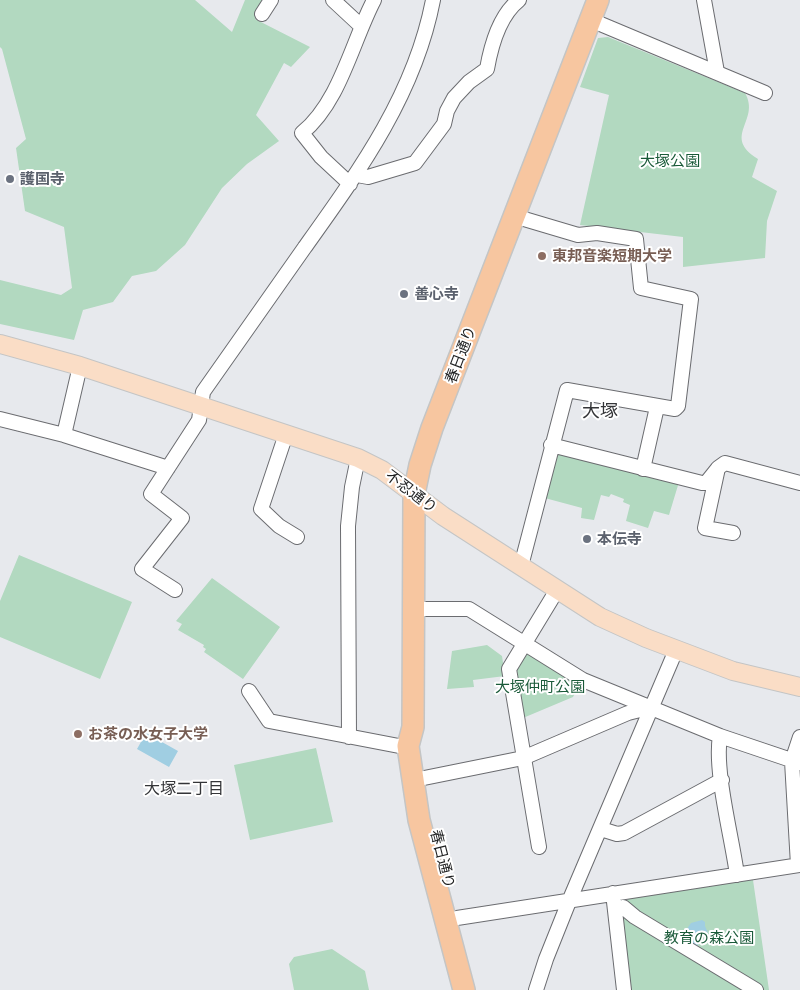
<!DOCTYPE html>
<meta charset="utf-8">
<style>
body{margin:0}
canvas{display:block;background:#e7e9ed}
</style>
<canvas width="800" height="990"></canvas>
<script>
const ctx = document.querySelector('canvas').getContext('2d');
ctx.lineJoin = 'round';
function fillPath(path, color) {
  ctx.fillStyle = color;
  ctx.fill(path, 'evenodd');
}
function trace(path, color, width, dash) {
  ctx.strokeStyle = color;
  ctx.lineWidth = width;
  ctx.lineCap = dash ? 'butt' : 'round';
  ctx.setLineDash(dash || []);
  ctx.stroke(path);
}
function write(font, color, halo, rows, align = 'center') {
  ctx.font = font + ' Quicksand,"Noto Sans JP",sans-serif';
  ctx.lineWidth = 4;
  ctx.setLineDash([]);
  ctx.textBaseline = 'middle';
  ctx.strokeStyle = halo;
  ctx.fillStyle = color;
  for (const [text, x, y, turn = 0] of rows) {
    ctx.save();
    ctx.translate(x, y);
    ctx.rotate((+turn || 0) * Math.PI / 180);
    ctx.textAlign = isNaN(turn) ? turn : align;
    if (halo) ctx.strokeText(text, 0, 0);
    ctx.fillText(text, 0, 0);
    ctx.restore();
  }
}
fillPath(new Path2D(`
 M0 0H195L232 32 245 0H265L255 19 310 47 291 67 284 63 256 115 279 141 247 164 222 188 185 245 156 271 132 276 113 302 83 310 74 340 0 324V280L61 295 72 288 64 227 25 211 16 148 26 139 2 49 0 47Z
 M608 37 745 93C761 121 721 136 758 159L752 177 777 191 767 221 765 258 683 267V237L580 225 609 95 580 87 598 38Z
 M553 451 679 482 669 515 654 511 648 528 626 521 630 505 623 502 624 499 611 494 609 497 601 495 594 520 581 518 582 508 541 497Z
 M19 555 132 602 100 679 0 637V601Z
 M212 578 280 627 243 679 204 652 206 649 203 647 204 645 178 630 182 624 176 621Z
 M487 645 502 656 505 676 473 680 474 687 447 689 452 651Z
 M527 651 579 685 573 697 523 718 515 671Z
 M316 748 333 822 250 840 234 765Z
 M753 880 769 990H631L622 935 621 914 629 896Z
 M332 949 365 971 369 990H294L289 964 294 957Z`), '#b2d9c0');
fillPath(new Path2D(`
 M146 733 178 751 169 767 137 749Z
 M702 920 705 922V926L708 933 702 935 696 949 685 943 684 933 691 923Z`), '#a0cee2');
const minor = new Path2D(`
 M333 0 361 26
 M704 0 717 72
 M262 14 271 0
 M591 20 765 93
 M357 175 368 177 415 163 444 124 447 111 454 98 469 82 487 69C491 46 500 15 519 0
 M350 184 321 157 302 133C340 102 352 42 374 0
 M514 216 578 235 597 233 636 239 641 288 691 299 678 406 675 409 567 390 521 566
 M0 419 64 435 168 468
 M286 434 261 509 279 526 297 537
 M64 435 80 366
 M551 445 702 483H706L718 468
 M643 469 657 407
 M733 533 705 528 718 468 725 463 800 483
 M175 590 142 569 182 518 151 494 199 420 203 392C237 343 271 295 305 247 360 170 415 94 433 0
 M412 609H469L583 680 720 736 800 763
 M249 691 269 721 399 746H408
 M720 736C714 771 732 837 737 875
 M349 737 348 526 352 487 358 458
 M424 778 523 758 628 713 652 707
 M601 829 617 834 624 833 722 780
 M539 847 509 669 557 590
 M798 865 792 761 800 737
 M613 893 624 990
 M623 907 635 917 756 990
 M457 918 800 865
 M536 990 546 959 570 899 676 650`);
const major = new Path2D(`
 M0 344 80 366 358 458 382 470 443 516 600 617 646 638 733 671 800 687`);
const highway = new Path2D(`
 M464 990 419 820 408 746 413 727 414 494 420 465 432 428 598 0`);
trace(minor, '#6b6c70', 16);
trace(major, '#c4c5c5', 20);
trace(highway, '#c4c5c5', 24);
trace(minor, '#fff', 14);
trace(major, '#faddc6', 18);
trace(highway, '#f7c6a0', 21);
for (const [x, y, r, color] of [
 [10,179,5,"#6b7280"],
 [542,256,5,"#8d6e63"],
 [404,294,5,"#6b7280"],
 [587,539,5,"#6b7280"],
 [78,734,5,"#8d6e63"]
]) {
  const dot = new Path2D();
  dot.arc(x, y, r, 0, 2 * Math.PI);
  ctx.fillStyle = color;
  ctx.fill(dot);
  trace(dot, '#fff', 2);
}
write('15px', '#1a5a39', '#fff', [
 ["大塚公園",670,161],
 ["大塚仲町公園",540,687],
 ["教育の森公園",709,938]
]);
write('bold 15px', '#5b616d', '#fff', [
 ["護国寺",20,179],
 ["善心寺",414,294],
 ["本伝寺",597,539]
], 'left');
write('bold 15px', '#785e54', '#fff', [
 ["東邦音楽短期大学",552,256],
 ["お茶の水女子大学",88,734]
], 'left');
write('15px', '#1e1f20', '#fff', [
 ["春日通り",461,355,-69],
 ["不忍通り",411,492,37],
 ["春日通り",442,859,76]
]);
write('16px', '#343538', '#fff', [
 ["大塚二丁目",184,789]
]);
write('18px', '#343538', '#fff', [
 ["大塚",600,412]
]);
</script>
